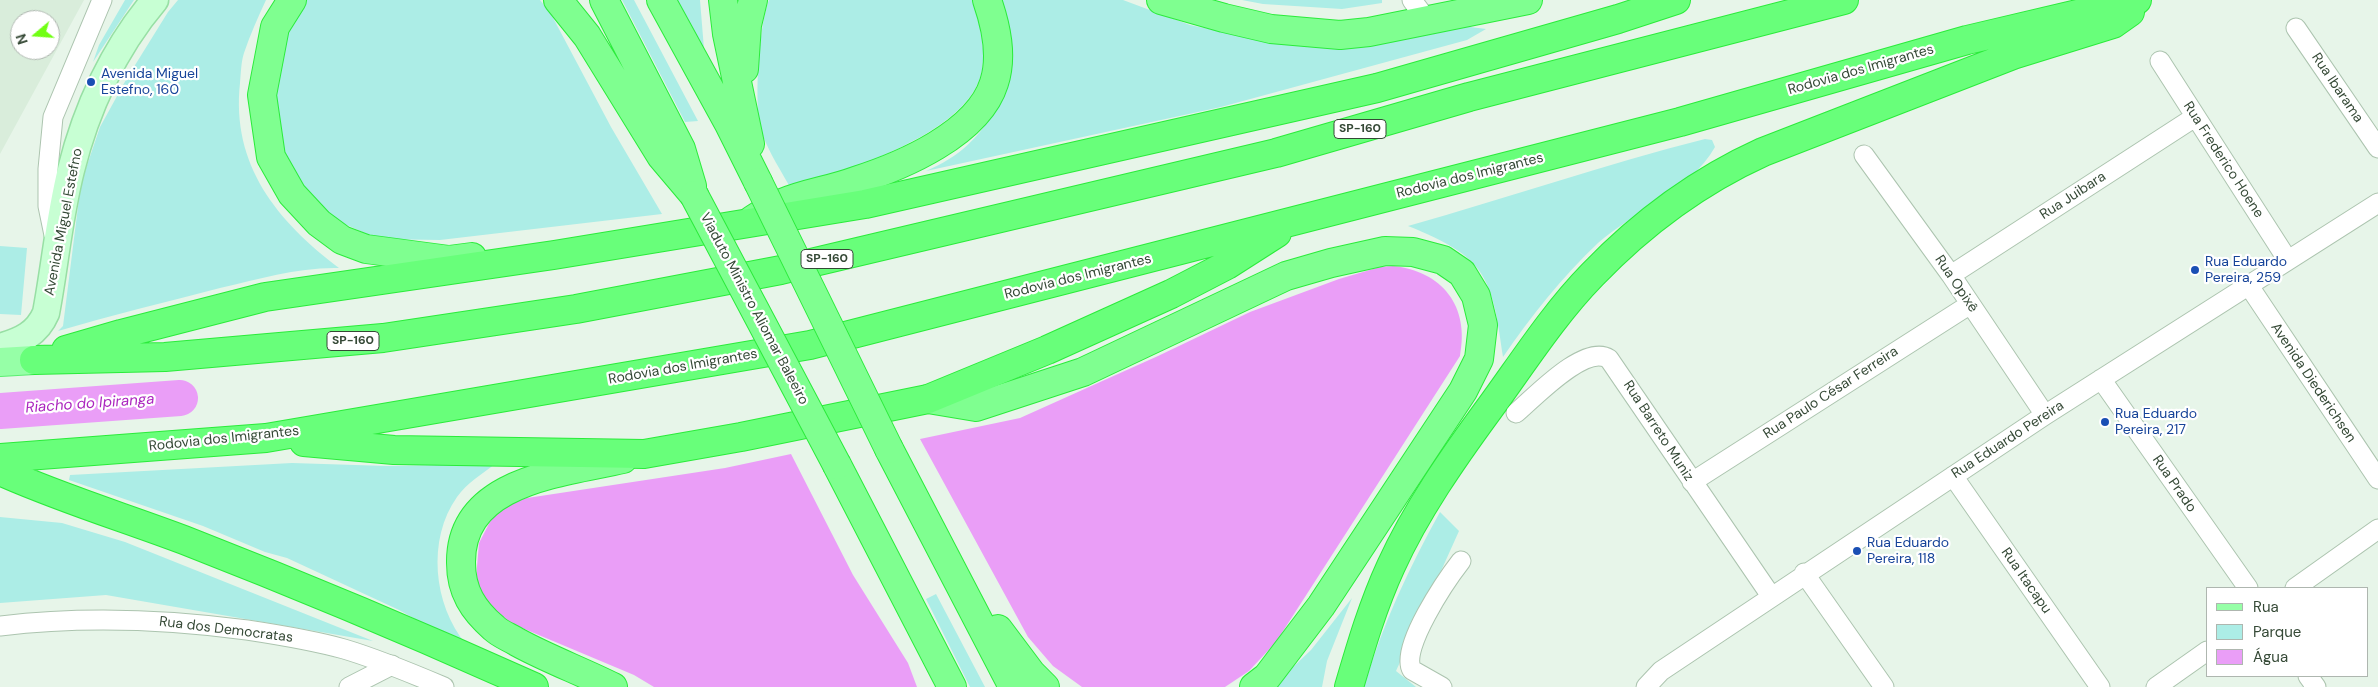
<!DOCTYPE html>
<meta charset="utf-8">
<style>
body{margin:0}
#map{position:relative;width:2378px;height:687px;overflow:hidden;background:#e7f5e9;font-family:"DM Sans",sans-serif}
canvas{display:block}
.legend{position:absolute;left:2206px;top:587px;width:162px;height:90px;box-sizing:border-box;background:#fff;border:1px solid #aeb6af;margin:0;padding:6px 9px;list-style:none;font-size:15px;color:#354936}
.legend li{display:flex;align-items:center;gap:10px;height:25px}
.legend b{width:25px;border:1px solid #aeb6af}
.north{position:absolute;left:10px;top:10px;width:50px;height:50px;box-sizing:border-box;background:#fff;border:1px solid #aeb6af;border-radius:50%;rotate:252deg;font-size:14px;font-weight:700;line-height:20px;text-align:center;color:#354936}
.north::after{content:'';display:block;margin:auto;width:18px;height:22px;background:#71ff14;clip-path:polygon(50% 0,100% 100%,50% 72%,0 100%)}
</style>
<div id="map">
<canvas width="2378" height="687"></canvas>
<ul class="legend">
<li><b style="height:6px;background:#96ffa7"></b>Rua</li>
<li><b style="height:14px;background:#acede6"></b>Parque</li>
<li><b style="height:14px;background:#ea9ef7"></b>Água</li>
</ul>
<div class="north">N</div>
</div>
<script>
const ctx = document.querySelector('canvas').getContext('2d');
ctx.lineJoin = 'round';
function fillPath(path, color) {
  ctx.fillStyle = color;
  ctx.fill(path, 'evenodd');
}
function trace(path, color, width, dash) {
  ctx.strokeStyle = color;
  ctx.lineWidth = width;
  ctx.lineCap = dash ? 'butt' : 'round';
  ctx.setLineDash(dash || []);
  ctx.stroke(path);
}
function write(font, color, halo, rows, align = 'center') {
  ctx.font = font + ' "DM Sans",sans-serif';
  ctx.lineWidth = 4.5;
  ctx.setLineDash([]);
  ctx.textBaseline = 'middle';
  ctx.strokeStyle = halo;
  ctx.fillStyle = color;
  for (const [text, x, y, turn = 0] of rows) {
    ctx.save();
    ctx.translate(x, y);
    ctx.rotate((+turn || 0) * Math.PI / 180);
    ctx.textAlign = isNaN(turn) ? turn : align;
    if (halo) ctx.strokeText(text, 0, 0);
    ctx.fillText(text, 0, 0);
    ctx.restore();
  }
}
fillPath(new Path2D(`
 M0 0H84L0 154ZM20 20H50V50H20Z`), '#d9eddb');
fillPath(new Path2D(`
 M125 0H134L93 62 99 45Z
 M178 0H266C258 17 250 35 244 53 241 62 241 73 240 83 231 165 277 221 339 268 299 267 259 279 220 288 166 302 112 315 58 331L63 326 81 183 100 127 127 78 168 12Z
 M304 0H540L551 14 611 127 662 214 440 240 378 239 320 213 291 176 276 117V68L298 6Z
 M622 0H634L698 121 685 122Z
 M676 0H700L704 49 701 51Z
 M769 0H972C980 24 988 53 980 78 960 137 845 169 792 191 782 172 769 153 762 133 753 108 759 24 769 0Z
 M998 0H1123L1190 25 1265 41 1463 26 1486 29 1467 40 1221 107 926 171C959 157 981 137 997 105Z
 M1242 0H1382V3L1342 9 1263 4Z
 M1705 139 1712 140 1715 147C1689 192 1636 210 1598 243 1562 277 1531 316 1503 357 1492 276 1486 257 1408 226 1508 198 1605 164 1705 139Z
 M0 246 27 248 21 315 0 314Z
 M292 463 387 466 495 464C482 474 467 483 457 497 427 539 433 605 466 644L438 632 399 610 287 558 265 552 203 526 69 480 70 475Z
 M1440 512 1459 531 1396 671 1416 687H1364C1382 625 1409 568 1440 512Z
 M0 517 62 523 125 542 373 641 106 595 0 603Z
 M936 594 985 687H970L926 599Z
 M1352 598 1327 661 1322 687H1272L1311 650Z`), '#acede6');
fillPath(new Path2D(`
 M1393 266C1442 271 1470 306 1460 356L1276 642 1249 671 1225 687H1082L1053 666 1028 637 920 439 1020 418 1158 356 1250 312 1339 279 1380 267Z
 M791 454 853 575 908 663 917 687H654L634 675 503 620 483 599 476 578 479 543 493 516 514 500 725 468Z`), '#ea9ef7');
trace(new Path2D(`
 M0 411 180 398`), '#ea9ef7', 36);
const minor = new Path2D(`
 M1412 0 1426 19
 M2296 28 2378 148
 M2160 61 2287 259
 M1864 155 1951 275 2045 415
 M54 235 48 206V169L53 117 102 0
 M1951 275 2195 117
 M2249 286 2378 479
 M2101 379 2248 588
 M1516 413C1534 398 1585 343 1609 359L1771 596
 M1953 476 2100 687
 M1692 482 1969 305
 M1804 573 1884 687
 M2295 588 2378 529
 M0 626C82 616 165 619 247 630 280 635 312 640 344 649 378 659 411 673 444 687
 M2308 676 2316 687
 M349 687 392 665
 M1442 687 1412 670C1399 649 1447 579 1461 561
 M1646 687 1661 671 2045 415 2378 203
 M2156 687 2207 651`);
const secondary = new Path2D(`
 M0 347C21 341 37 334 46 313 55 266 59 217 71 170 86 109 114 48 155 0`);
const primary = new Path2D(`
 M0 362 34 360`);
const trunk = new Path2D(`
 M292 0 275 27 262 95 271 157 292 194 319 223 342 240 366 249 449 260 472 257
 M558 0 587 36 661 156 694 195
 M604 0 681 149 692 186
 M661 0 729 124 758 182
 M723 0 727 34 750 144
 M1161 0 1224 18 1271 29 1340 35 1369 32 1528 0
 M744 69 747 25 753 0
 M752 220C762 214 771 207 782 203 805 193 831 190 855 181 902 166 978 134 994 83 1003 56 996 26 987 0
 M928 399 976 407 1083 372 1286 276 1331 263 1385 251 1413 252 1443 260 1462 273 1476 296 1483 325 1479 359 1463 391 1321 606 1267 677 1254 687
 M889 449 1013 687
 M837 465 952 687
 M998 629 1031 673 1045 687
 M613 687C581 671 548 659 517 642 509 637 500 634 494 628 473 610 461 591 461 563 460 480 562 473 623 459`);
const motorway = new Path2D(`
 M66 350 121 334 265 297 554 255 865 204 1377 88 1618 19 1676 0
 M34 360 165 357 383 338 576 309 781 270 1276 153 1469 97 1844 0
 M304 442 394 450 644 454 741 437 928 399 1047 350 1171 294 1227 265 1277 233
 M0 458 266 438 810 345 1680 122 1967 40 2137 0
 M0 471C60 498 123 517 184 540 302 586 419 635 534 687
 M1349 687C1361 646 1373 605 1391 566 1416 511 1453 458 1489 409 1522 364 1553 315 1592 275 1641 224 1699 181 1763 152L2013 55 2113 24 2130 12`);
trace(minor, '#acc4af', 21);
trace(secondary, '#97dfa4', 29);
trace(primary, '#5cee72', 30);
trace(trunk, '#2beb3b', 30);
trace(motorway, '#2beb3b', 30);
trace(minor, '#fff', 19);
trace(secondary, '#c7ffd3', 26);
trace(primary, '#96ffa7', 28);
trace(trunk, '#7fff90', 28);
trace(motorway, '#68ff7a', 28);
const trunkBridge = new Path2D(`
 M758 182 889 449
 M694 195 837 465`);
trace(trunkBridge, '#2beb3b', 30, []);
trace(trunkBridge, '#7fff90', 28);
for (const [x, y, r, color] of [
 [91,82,5,"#1a4fb4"],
 [2195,270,5,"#1a4fb4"],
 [2105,422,5,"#1a4fb4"],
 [1857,551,5,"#1a4fb4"]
]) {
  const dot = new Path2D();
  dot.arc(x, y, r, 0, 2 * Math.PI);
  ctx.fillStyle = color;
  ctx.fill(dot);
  trace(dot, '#fff', 2);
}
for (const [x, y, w] of [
 [1360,129,52],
 [827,259,52],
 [353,341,52]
]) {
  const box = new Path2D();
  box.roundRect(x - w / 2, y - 9.5, w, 19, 4);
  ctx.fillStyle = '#fff';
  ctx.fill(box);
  trace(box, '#354936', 1);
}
write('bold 12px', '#354936', null, [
 ["SP-160",1360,129],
 ["SP-160",827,259],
 ["SP-160",353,341]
]);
write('14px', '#354936', '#fff', [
 ["Rodovia dos Imigrantes",1861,70,-16],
 ["Rua Ibarama",2337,88,56],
 ["Rua Frederico Hoene",2223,160,57],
 ["Rodovia dos Imigrantes",1470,176,-14],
 ["Rua Juibara",2073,196,-33],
 ["Avenida Miguel Estefno",64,222,-79],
 ["Rodovia dos Imigrantes",1078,277,-14],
 ["Rua Opixê",1956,284,56],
 ["Viaduto Ministro Aliomar Baleeiro",754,309,62],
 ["Rodovia dos Imigrantes",683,367,-10],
 ["Avenida Diederichsen",2313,383,56],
 ["Rua Paulo César Ferreira",1831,393,-33],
 ["Rua Barreto Muniz",1658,431,57],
 ["Rodovia dos Imigrantes",224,439,-6],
 ["Rua Eduardo Pereira",2008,440,-33],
 ["Rua Prado",2174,484,55],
 ["Rua Itacapu",2026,581,55],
 ["Rua dos Democratas",226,630,7]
]);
write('14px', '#164399', '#fff', [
 ["Avenida Miguel",101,74],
 ["Estefno, 160",101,90],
 ["Rua Eduardo",2205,262],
 ["Pereira, 259",2205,278],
 ["Rua Eduardo",2115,414],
 ["Pereira, 217",2115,430],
 ["Rua Eduardo",1867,543],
 ["Pereira, 118",1867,559]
], 'left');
write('italic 15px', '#ab24be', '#fff', [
 ["Riacho do Ipiranga",90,404,-4]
]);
</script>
